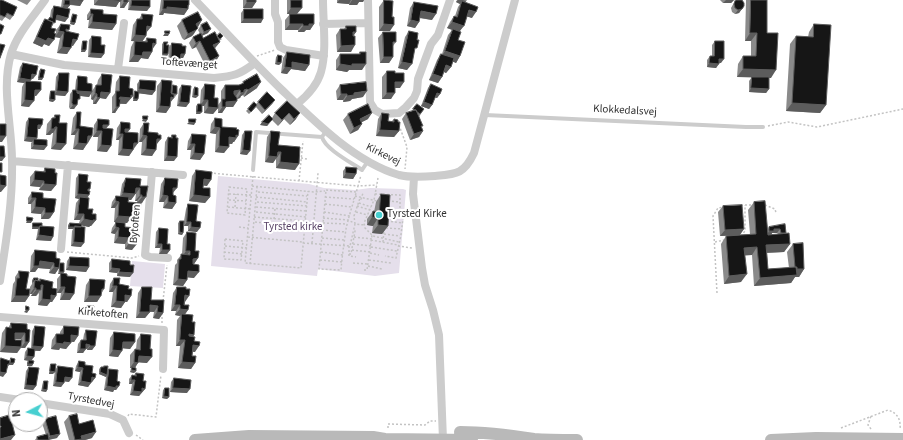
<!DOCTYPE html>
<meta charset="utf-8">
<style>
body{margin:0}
#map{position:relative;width:903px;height:440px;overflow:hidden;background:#fff;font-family:"Source Sans 3",sans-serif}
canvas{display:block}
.north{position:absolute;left:8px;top:392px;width:40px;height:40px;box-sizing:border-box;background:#fff;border:1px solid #acacac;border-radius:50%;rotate:264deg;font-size:11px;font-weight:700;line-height:16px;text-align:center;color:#2f2f2f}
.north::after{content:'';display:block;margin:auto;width:14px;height:18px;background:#47cfd0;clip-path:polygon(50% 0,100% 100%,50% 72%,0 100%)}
</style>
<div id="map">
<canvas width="903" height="440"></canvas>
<div class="north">N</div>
</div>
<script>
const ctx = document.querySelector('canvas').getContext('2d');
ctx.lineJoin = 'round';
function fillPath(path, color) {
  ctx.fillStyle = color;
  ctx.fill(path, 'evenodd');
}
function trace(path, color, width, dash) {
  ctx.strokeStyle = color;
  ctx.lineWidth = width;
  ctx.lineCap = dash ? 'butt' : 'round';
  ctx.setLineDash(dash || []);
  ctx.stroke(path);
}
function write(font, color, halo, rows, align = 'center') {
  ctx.font = font + ' "Source Sans 3",sans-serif';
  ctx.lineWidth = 4;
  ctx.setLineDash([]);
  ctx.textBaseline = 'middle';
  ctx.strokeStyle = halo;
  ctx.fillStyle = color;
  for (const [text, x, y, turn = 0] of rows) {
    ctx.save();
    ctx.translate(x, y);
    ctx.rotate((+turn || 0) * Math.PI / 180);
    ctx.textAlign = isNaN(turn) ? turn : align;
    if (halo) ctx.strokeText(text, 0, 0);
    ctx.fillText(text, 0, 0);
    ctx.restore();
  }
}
fillPath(new Path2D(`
 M218 176 309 184 324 188 355 190 370 188 403 189 406 190 399 273 375 276 318 269 317 276 211 266Z
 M132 261 165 264 163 288 130 286Z`), '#e5dfeb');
trace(new Path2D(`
 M257 56 275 50
 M399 125 407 147 405 169
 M768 126 788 122 817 127 903 109
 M301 158 307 159
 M210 173 358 186 361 175
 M253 176 245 263 301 268 308 191
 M378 178 374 200 364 223 365 228 373 236 399 242
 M299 181 303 141
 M252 186 314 192 325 191
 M229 187 247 189 245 215 227 213Z
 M258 192 307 196
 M356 192 326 190 319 269 341 270C342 257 344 243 346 229 349 215 354 201 358 186L377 185
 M229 194 251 195
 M375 194 400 195V212L403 218 401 235 396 258 385 256
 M355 196 377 201
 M256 197 307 202
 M325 197 354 199
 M229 200 246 201
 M388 201 400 202
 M257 202 307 206
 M359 203 371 207
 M325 204 352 207
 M741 205H753
 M765 205 775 209 776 213
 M357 206 370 210
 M228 207 250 209
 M235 207 236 194
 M256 207 306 211
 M388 209 400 210
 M256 212 306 217
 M324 212 350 216
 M356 212 368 215
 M387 215 401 216
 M254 217 304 221
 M323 218 348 220 354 223
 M274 219 275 209
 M387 221 402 223
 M255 222 305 227
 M323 223 347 224
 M355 224 354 216 360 198 361 199 363 193
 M239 227 248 228
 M386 228 402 229
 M322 230 346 232
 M384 234 400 236
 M741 236 745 231V205
 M248 237 303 242
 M354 237 372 239
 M322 238 345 240
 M225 239 243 241 241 260 224 259Z
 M371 240 398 245
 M383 242 384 229
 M715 242 724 240
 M303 243 350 246 355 224 365 225
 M312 243 318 173
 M353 244 371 246
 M225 246 247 248
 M349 246V254H351L355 231 354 228
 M398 246 412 248
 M371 247 397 251
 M352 250 370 252
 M67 252 132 258 139 256
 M224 252 242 254
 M321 252 343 255
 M370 253 379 255
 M349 254V256L356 257
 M320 260 342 262
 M369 260 391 263
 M353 263 368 264
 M250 264 257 187
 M368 266 382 269
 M364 270H367L372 235
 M717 293 713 216 718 208 724 207
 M163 301 167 265
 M162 313V323
 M128 416 129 414 156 417 161 375
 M388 428V424L425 425 430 421H436
 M841 428 888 410C898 413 901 420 900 430
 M871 429 868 425 871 416
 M136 435 143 440`), '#c3c3c3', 1.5, [2, 2]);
trace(new Path2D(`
 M485 115 746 127H763
 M326 131 322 137C325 149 352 163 362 170L368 161
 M253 170 256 132 322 137`), '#ccc', 4);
trace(new Path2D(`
 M195 0C224 30 252 61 282 90 314 121 355 162 399 175 411 178 423 177 435 176 457 174 464 174 474 153L515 0
 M275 0V14L278 22V42L280 47 286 50 324 56
 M368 0 370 102 375 110 382 114 399 113 406 107 414 98 417 91 418 79 431 44 438 35 450 0
 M323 24 368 23
 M11 54 64 65 214 78C234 76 239 75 255 63
 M118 69 124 23
 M297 104C307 96 317 86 321 72 327 51 323 22 323 0
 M12 161 183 175
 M152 172 145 255 150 257 168 258
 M414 177 413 194 422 268 425 285 433 310 439 335 443 440
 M61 249 68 165
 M0 281C6 242 13 201 12 160 12 126 1 88 11 54 17 34 33 17 45 0
 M0 317 164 330 163 369
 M0 397 20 400
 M40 403 110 414 123 420 129 433`), '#ccc', 8);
trace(new Path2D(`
 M460 432C485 432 509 435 534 439 547 440 563 440 577 440
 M195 440 249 436 373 437 385 439 472 440
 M771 440 816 438 903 439`), '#b9b9b9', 12);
fillPath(new Path2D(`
 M0 0 13 16 10 20 5 17 2 21 0 20Z
 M17 0H31L27 5Z
 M62 0H83L80 6 70 5 67 8 65 22 56 20 51 28 54 33 56 34V30L61 24 69 30 68 31 73 46H71L67 54 57 53 60 38 55 37 49 46 44 44 42 47 33 43 41 25 45 19 48 20 50 17 51 10 54 6 61 7Z
 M94 0H150L147 11 128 10 129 2H128L124 8H120V2H119L116 7 94 5Z
 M161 0H189V5L188 9 184 15 164 13 163 15H159Z
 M243 0H256V2L252 8H243Z
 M287 0H302L297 14 314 24 310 30H306L304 32H298V30H285V20L290 14H287Z
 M337 0H364L363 2H359L357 5H349V4L337 3Z
 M384 0 390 31H379V7Z
 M457 0H467L465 3 472 18 467 16 460 31 458 40 460 56 456 63 453 61 451 67 446 73 444 72 442 77 438 83 429 80 437 60 441 54H442L448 35 452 30 447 28 450 22 454 16H455L458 7 460 4 456 2Z
 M720 0H734L731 3H723Z
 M746 0H767V33L771 78H769V89L766 93 749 92V81L752 77H737L738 64 743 56H751V41H745L746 1Z
 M735 1 744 6 739 13 735 14 732 12 731 8Z
 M414 2 432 20 419 18V22L415 28 407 26 410 8Z
 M91 9 103 14 116 24 112 30 88 28 89 20H87V15Z
 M244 9 261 23H241V13Z
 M73 14 75 23 74 25 70 24 72 16Z
 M142 14 146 33V36L142 41H145L147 38 152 49V52L148 59 141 58 138 62H129L131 47 134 41H131L133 25 137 19H139Z
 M182 20H202L197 27 194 34 192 36 184 40 182 38 177 26Z
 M814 24 826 105 820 113 786 111 790 44 796 36 808 37 809 32Z
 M201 25 208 33 202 36 203 38 217 36 222 39 219 41 220 42 215 48V63L206 67 196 47 192 49 189 43 193 37 200 34 198 30Z
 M346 26 356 32 353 36 351 52H337L336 35 340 29H344Z
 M409 31 414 53 407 70 398 68 405 37Z
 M383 32 396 42 393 46V57L389 63H380L378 38Z
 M92 36 101 45 104 54 101 58 88 57 89 40Z
 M83 41 85 52H81L82 43Z
 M715 41 721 63H719L716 68 707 67V60L710 56H712V45Z
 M164 42 166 45 168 54 167 56H162V44Z
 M172 43 182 46 185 54 183 58H181L178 65 168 64 169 47Z
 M287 52 309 65 305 71 291 69 287 74 281 73 283 58Z
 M360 52 362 70H349L347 72 336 70V60L340 54H359Z
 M278 55 281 63 279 65 275 64 276 57Z
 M23 63 33 79H31L30 81 41 90 36 96H34L29 107 21 106 22 87 24 83 17 82 20 67Z
 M41 69 42 80H38L39 71Z
 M387 71 395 73 400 88H395L391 99H382V77Z
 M59 73 68 92 65 96 55 95 53 102 49 101 50 93 51 91H55L56 77Z
 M102 74 106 99 100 98 96 104H93V100L91 99V93L89 97 80 96 74 109H70L69 107 70 94 73 90H75L76 80 78 76 87 83 92 91 96 85H97L98 80Z
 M120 76 129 88 133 96 126 104H120L115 113H112V97L115 93 116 82Z
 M140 80 155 91 152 95 139 93 137 101H133L134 93 135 91H137V84Z
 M162 80 171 87 173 85 177 94 175 97 174 96 170 103V107L166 113 156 112 157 86Z
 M243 82 257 88 244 97 243 95 241 96 240 98 237 99V101L233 107H226L222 113H218V105L221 101V91L225 85H239L242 84Z
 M205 84 214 98 218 108 213 114 204 113V106H202L200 114H196V106L198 104H200L201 90Z
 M431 84 440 94 437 98 435 97 432 105 429 109 421 106 428 88Z
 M182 85 189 103 186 107 177 106 179 89Z
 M340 85 363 97 352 99 350 101 343 102V100H337L336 91Z
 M195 87 196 98 192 97 193 89Z
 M275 100 272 104 262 114 256 107 249 114 246 111 248 109 256 104 258 102Z
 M287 101 296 119 290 125 284 119 278 126 272 120 267 126 260 125 272 118 275 113Z
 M417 104 424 109 419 117 423 131 419 137 410 140 402 119 406 113 411 112Z
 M77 112 80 126 92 136 87 143 83 150 73 149 75 135H71L73 118Z
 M382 113 388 121H392L394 119 398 122 399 131 394 137 376 136 378 119Z
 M348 114 368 119 362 122V124L358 130 350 134 343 120Z
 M55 115 59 123 61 150 51 149 53 133H52L50 135H46L47 124 52 118H53Z
 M29 118 40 129H37V138L36 139 44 150 31 149V143L32 142 24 141 26 122Z
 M215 118 222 127 236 129 238 136 234 142H233L232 144H229L224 153 215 152 216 134 210 133 211 124Z
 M98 119 106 128 107 152 97 151 98 137H93L94 125Z
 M121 122 130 129 128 132 138 143 129 156 118 155 119 140H116L117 128Z
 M144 123 148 132 158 135 157 145 152 156 141 155 142 142H139L140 129Z
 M245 131 247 155 240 154 242 135Z
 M271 131 278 145 295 170 276 168V158L273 163 265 162 267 137Z
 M192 134 204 154 200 160 190 159 191 150H187L188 141Z
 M172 135 174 161H164L165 142 168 137 170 138Z
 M346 167 356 174 353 179 343 178V171Z
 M45 168 55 173 56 185 51 191 39 190 40 187 30 186V177L35 171 43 172Z
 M196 170 207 186 203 185V188L210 197 205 203 189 201 192 176Z
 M79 174 87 182 90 189 89 191 88 198V209L96 220 91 226H90L89 227 81 225V247L71 246 72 231 73 229H68V225L70 223H79L80 220H74L76 203 79 199 75 198 76 178Z
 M126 178 140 186H148L142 203H141L136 219H130L127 223 114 222 115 208H111L112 202 116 196H120L122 184ZM135 194H136L135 201H137V203L128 202V200H131Z
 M165 178 173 193V195L176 203 172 209 163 208 164 202H159L161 184Z
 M32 192 43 198 54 212 50 218 48 219H41V214L31 213V204H28V198Z
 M381 194 388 226 382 234 372 233 373 226 367 225V219L373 211 374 212 376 202Z
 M754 202 768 229 769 227 785 224 786 233 790 244 784 252 767 253 768 269 789 268 787 252 793 244 804 269 799 277H795L791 283 754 286 752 255H745L741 282 724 284 721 244 726 236 750 234 748 210ZM772 233H777L778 234H772Z
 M188 204 196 221 197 232 188 231V226H184L183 233 182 235 178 234V223L180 221H184L186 209Z
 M723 206 740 235 720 236 718 212Z
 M116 222 125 227 138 228 132 250 125 249V244L114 243 115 234 111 233 112 228Z
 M33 223 42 226 51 241 36 240 38 229H32V225Z
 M159 228 170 250 167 254H159L160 248H155L156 232Z
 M187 232 198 258 194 264V278L187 277V280L183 286 173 285 175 265 177 263V260L182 254 183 238Z
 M35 250 56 258 59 265 60 263 64 272 63 273 67 276 70 300H60L61 293H57V279L61 274H58L59 268 55 274 49 273 50 269 38 268 35 272H30L31 256Z
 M70 257 89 267 86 272 66 270 67 261Z
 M112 259 130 277 117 276V273L109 272V263Z
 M19 271 29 296 25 302H11L13 284 15 281V277Z
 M34 278 38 281H39L40 279 52 288 56 296 52 302H50L47 306 38 305 39 293 36 296H31L32 294H30V287L32 284V280Z
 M114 278 119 284 128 289 131 296 127 302H125L121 308 111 307 113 292H109L110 284Z
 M90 279 104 289 97 302H84L86 285Z
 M142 287 151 300H164L163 313 159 319 153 318 154 312H150L145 318H136L138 293Z
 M177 287 185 302V314L192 322 194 335 193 337 194 341 195 352H193L192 356 195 363 191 369 178 368 180 346H176L177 320 180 316 175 315 176 311H171L173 293Z
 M87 306 93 312 92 314H85L86 308Z
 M11 323 27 329 29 342 25 348H21L17 353 0 352 2 333 6 327 8 328ZM15 339H21V340H15Z
 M35 326 43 347 40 351H35L32 360 33 364 32 366H27V362L28 361 24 360 25 352 28 348H31L32 331Z
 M64 326 78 336 74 342H71L66 349 60 348 59 350 51 349 52 340 56 334H60V332Z
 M86 330 95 346 92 350H87V349L86 348 83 353H77L78 344 81 340H83L84 334Z
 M114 332 135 342 130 349 123 348 118 357 109 356 110 338Z
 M141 334 147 363 138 362 135 368 136 371 134 373 130 372 131 368H130V355L135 349H136L137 340Z
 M79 361 85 365 92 373 95 378 92 382H91L88 387 78 385 80 372 75 371 76 366Z
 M51 364 53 374H49L50 366Z
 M58 366 69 382 64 381V383L61 387 53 386 55 370Z
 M104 366 108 371 109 369 119 386 116 390H114L113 392 104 390 106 377 99 374V369L101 367H103Z
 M29 367 36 386 33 390 24 389 26 371Z
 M136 373 143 381 145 389 139 396 130 395 132 384H129V379L132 375H134Z
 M174 378 187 393 170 392 171 382Z
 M44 381 47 390 46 392 41 391 43 383Z
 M165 388 169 397 167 399 162 398 163 390Z
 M69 416 79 424 92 438 85 440H69L64 422Z
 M45 419 57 438 49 440H35L37 437 46 435 42 423Z`), '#8a8a8a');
fillPath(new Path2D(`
 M70 0 83 1 80 6 67 4Z
 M98 0H122L120 2H119L116 7 94 5Z
 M339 0H351L349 4 337 3Z
 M352 0H364L363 2H359L357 5H349Z
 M458 0H463L466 1 463 5 462 1 460 4 456 2Z
 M726 0H734L731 3H723Z
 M124 2H128L124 8H120Z
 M247 2H256L252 8H243Z
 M64 5H70L67 9H61Z
 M189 5 187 9H188L184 15 164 13 163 15H159L163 9 167 7Z
 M131 6 150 7 147 11 128 10Z
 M744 6 739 13 735 14 738 10Z
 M291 8H302L297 14H287Z
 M469 10 476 12 472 18 465 16Z
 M421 11 436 14 432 20 416 17Z
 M91 14H93L89 20H87Z
 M57 15 68 18 65 22 54 19Z
 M244 19H263L261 23H241Z
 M202 20 198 27 191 30 196 24Z
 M411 20 419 22 415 28 407 26Z
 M71 22 75 23 74 25 70 24Z
 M92 22 116 24 112 30 88 28Z
 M452 22 464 26 459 32 447 28Z
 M290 24H303L298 30H285Z
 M309 24H314L310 30H306L304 32H298L303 26Z
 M384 24 394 25 390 31H379Z
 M147 26 151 27 146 33Z
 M198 28 192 36 184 40 188 34Z
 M211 29 208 33 201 36 204 32Z
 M59 31 64 32 60 38 55 37Z
 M353 32H356L352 38Z
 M165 33 169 34 168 36H163Z
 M750 33H757L751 41H745Z
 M135 35 146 36 142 42 131 41Z
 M37 37 48 38 54 40 49 46 44 44 42 47 33 43Z
 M73 39 77 40 73 46 68 45Z
 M200 41 196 47 192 49 196 43Z
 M220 42 215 48 209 51 213 45Z
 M153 43 156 44 152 50Z
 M355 45 351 52H337L341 46Z
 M62 47 71 48 67 54 57 53Z
 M82 50H86L85 52H81Z
 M445 51 460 56 456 63 441 57Z
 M143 52H152L148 59 141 58 138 62H129L134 55Z
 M91 53 104 54 101 58 88 57Z
 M163 54H168L167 56H162Z
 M181 54H185L183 58H178Z
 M219 56 215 63 206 67 210 61Z
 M384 57H393L389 63H380Z
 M719 59H724L721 63H716Z
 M171 60 180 61 178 65 168 64Z
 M277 62 281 63 279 65 275 64Z
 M292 62 309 65 305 71 291 69 287 74 281 73 285 67Z
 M402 62 412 64 407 70 398 68Z
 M709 63 719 64 716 68 707 67Z
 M340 64H366L362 70H349L347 72 336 70Z
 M446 65 451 67 446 73 442 71Z
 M743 69 776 70 771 78 737 77Z
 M32 74 36 75 33 79 30 78Z
 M433 74 442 77 438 83 429 80Z
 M20 78 31 80 28 84 26 81 24 83 17 82Z
 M39 78H43L42 80H38Z
 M261 82 257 88 244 97 248 90Z
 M395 82H404L400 88H391Z
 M751 88 769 89 766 93 749 92Z
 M139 89 155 91 152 95 136 93Z
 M247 89 243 95 241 96 240 98 237 99 241 93 244 90Z
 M35 90H41L36 96H31Z
 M240 90 236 96 230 97 234 91Z
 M57 91 68 92 65 96 54 95Z
 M77 91 92 92 89 97 74 95Z
 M367 91 363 97 352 99 350 101 343 102 347 96 354 93Z
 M101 92 110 93 106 99 100 98 96 104H93Z
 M95 93 97 94 93 100 91 99Z
 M387 93H395L391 99H382Z
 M437 93 440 94 437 98 434 97Z
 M341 94H347L343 100H337Z
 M131 95 133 96 126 104 116 103 120 97Z
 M194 95 198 96 196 98 192 97Z
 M171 97 174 98 169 104Z
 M50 99 55 100 53 102 49 101Z
 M134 99H138L137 101H133Z
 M25 100 34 101 29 107 21 106Z
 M204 100H208L204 106H200Z
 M275 100 272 104 262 114 265 110Z
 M237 101 233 107H226L222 113H218L226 102Z
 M180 102 189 103 186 107 177 106Z
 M424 102 432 105 429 109 421 106Z
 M792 103 826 105 820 113 786 111Z
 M73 105H77L74 109H70Z
 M160 106 170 107 166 113 156 112Z
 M116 107H119L115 113H112Z
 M208 107 218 108 213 114 204 113Z
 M197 112H202L200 114H196Z
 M289 113 284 119 278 126 282 120Z
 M300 113 296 119 290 125 294 119Z
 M372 113 368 119 356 125 360 119Z
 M143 119 147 120 146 122 142 121Z
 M273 119 267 126 260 125 262 122Z
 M189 122 195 123 194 125 187 124Z
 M362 124 358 130 350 134 354 128Z
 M38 125H42L40 129H35Z
 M103 125H109L104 131H99Z
 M55 127H57L53 133H52L50 135H46L51 129Z
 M215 127 220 128 216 134 210 133Z
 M76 129H79L75 135H71Z
 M125 129H130L125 135H123L119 140H116Z
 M380 130 399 131 394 137 376 136Z
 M97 131H102L98 137H93Z
 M423 131 419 137 410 140 414 134Z
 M143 135 147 136 142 142H139Z
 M236 135 238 136 234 142H233L232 144 225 143 229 137Z
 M0 136H6L2 142H0Z
 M88 136H92L88 143 84 142Z
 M27 137 37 138 34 142V139L32 142 24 141Z
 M157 139H161L156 145Z
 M56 143 66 144 61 150 51 149Z
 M78 143 87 144 83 150 73 149Z
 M134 143H138L133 149Z
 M191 144H195L191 150H187Z
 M34 145 47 146 44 150 31 149Z
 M101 145 111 146 107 152 97 151Z
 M219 146 229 147 224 153 215 152Z
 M122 149 133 150 129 156 118 155Z
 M146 149 156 150 152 156 141 155Z
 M243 150 250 151 247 155 240 154Z
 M278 152H281L273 163 265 162 269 156Z
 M194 153 204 154 200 160 190 159Z
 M167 156 177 157 174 161H164Z
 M0 157H5L2 161H0Z
 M280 162 299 164 295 170 276 168Z
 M346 173 356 174 353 179 343 178Z
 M204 179 211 180 207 186 200 185Z
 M34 180 44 181 40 187 30 186Z
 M44 184 56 185 51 191 39 190Z
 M0 185 6 186 1 192H0Z
 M136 188H140L131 200 119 199 123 193Z
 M173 188H177L172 194Z
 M78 194 89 195 86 199 80 197 79 199 75 198Z
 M140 195H142L137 201H135Z
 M163 195 168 196 164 202H159Z
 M194 195 210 197 205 203 189 201Z
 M142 197H146L142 203H137Z
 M32 198H36L31 204H28Z
 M116 201 119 202 115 208H111Z
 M168 202 176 203 172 209 163 208Z
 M35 207 45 208 41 214 31 213Z
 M54 212 50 218 48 219H41L45 213Z
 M132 212 140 213 136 219H130L127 223 114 222 118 216Z
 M78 214H84L80 220H74Z
 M372 217 378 218 373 226 367 225Z
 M84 219 96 220 91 226H90L89 227 79 225Z
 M27 221H32L31 223H26Z
 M187 222H191L188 226H184Z
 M378 225 388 226 382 234 372 233Z
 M33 227H39L38 229H32Z
 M69 227H75L73 229H68Z
 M116 227 119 228 115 234 111 233Z
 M191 227 200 228 197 232 188 231Z
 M744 229 740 235 720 236 725 230Z
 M774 229H780L777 233H772L771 235H767L769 231Z
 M180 232 183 233 182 235 178 234Z
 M39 235 53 237 51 241 36 240Z
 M118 237 129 238 125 244 114 243Z
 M74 242 84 243 81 247 71 246Z
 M129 243 137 244 132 250 125 249Z
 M158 244H162L160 248H155Z
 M790 244 784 252 761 253 766 245Z
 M757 247 752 255 739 256 744 248Z
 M162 250H170L167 254H159Z
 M186 251H190L186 257H182Z
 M198 258 194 264 189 265 193 259Z
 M40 261 54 263 50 269 38 268 35 272H30L34 266Z
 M69 266 89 267 86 272 66 270Z
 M54 267 59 268 55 274 49 273Z
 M112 268 120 269 117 273 109 272Z
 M797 269H804L799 277H795L791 283 754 286 760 278 793 275Z
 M188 271 199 272 194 278 184 277Z
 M60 272H64L62 274H58Z
 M119 272 133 273 130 277 117 276Z
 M747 274 741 282 724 284 729 276Z
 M178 279 187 280 183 286 173 285Z
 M41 285H43L36 296H31L36 290Z
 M113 286H117L113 292H109Z
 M61 287H65L61 293H57Z
 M34 288H36L32 294H30Z
 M64 293 74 294 70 300H60Z
 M51 295 56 296 52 302H50L47 306 38 305 42 299Z
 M125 295 131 296 127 302 121 301Z
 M185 295 189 296 185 302Z
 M15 296H29L25 302H11Z
 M89 296H101L97 302H84Z
 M116 301 125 302 121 308 111 307Z
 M150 305 158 306 154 312 146 311Z
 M175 305H180L176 311H171Z
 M180 309 188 310 184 316 182 314 180 316 175 315Z
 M26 310H29L27 313 24 312Z
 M87 312H93L92 314H85Z
 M140 312H150L145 318H136Z
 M157 312 163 313 159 319 153 318Z
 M15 333H25L21 339H11Z
 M189 334 194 335 190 341Z
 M71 335 78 336 74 342 67 341Z
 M180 340H185L180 346H176Z
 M25 342H29L25 348H21Z
 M64 342 71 343 66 349 60 348 59 350 51 349 56 343Z
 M123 342H135L130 349 119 348Z
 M86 344 90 345 87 349 83 348Z
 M193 345 199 346 195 352 189 351Z
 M5 346 21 347 17 353 0 352Z
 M33 346 43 347 40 351 30 350Z
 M90 346H95L92 350H87Z
 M80 349H86L83 353H77Z
 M113 350 122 351 118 357 109 356Z
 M27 356 34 357 31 361 24 360Z
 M139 356 152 357 147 363 134 362Z
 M10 362 14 363 13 365H9L7 368H5Z
 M134 362 138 363 134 369 132 367 131 368H130Z
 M182 362 195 363 191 369 178 368Z
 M28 364H33L32 366H27Z
 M78 367 83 368 80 372 75 371Z
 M132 370 136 371 134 373 130 372Z
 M50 371 55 372 53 374H49Z
 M0 372 6 373 3 377 0 376Z
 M100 372 107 375 106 377 99 374Z
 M65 377 72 378 69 382 62 381Z
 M92 377 95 378 92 382 89 381Z
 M131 380H135L132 384H129Z
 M81 381 91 383 88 387 78 385Z
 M56 382 64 383 61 387 53 386Z
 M26 385 36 386 33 390 24 389Z
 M107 386H119L116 390H114L113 392 104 390Z
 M142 388 145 389 139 396 130 395 133 391Z
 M173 388 190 389 187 393 170 392Z
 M43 389 47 390 46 392 41 391Z
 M164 396 169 397 167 399 162 398Z
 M96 432 92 438 85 440H77L81 436Z
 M60 434 57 438 47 440 50 436Z
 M15 435 11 440H0V439Z`), '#5c5c5c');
const building = new Path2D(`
 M0 0H2L17 7 13 16 7 13 5 17 0 15Z
 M65 0H83V1L70 0V5H64Z
 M108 0H120V1Z
 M124 0H128V2H124Z
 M132 0H150V7L131 6Z
 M164 0H189V5H188V9L167 7V9H163Z
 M247 0H256V2H247Z
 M291 0H302V8H291Z
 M384 0 393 1 392 17H394V25L384 24Z
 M736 0H742L744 3V6L742 9 738 10 735 8 734 4 735 1Z
 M751 0H767V33H778L776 70 743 69V56H756L757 33H750Z
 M462 1 478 7 476 12 469 10 464 26 452 22 454 16 457 17Z
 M414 2 438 6 436 14 421 11 419 22 411 20Z
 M54 6 70 9 68 18 57 15 55 23 48 20 50 17 52 18Z
 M91 9 103 10V14L117 15 116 24 92 22 93 14H91Z
 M244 9H263V19H244Z
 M198 12 202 20 196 24 198 28 196 30 188 34 187 32 182 20Z
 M73 14 77 15 75 23 71 22Z
 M142 14 153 15 151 27 147 26 146 36 135 35 137 19H142Z
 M290 14H314V24H309V26H303V24H290Z
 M45 19 53 22 51 28 56 29 54 33 56 34 54 40 48 38 46 41 37 37Z
 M207 22 211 29 204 32 201 25Z
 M0 24 4 26 1 34H0Z
 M61 24 70 25 69 30 66 29V31L79 34 77 40 73 39 71 48 62 47 64 32 59 31Z
 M814 24 831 25 826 105 792 103 796 36 813 37Z
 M346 26H356V32H353V36H355V45L341 46 340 29H346Z
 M453 29 461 32 458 40 465 42 460 56 445 51Z
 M165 31H170L169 34 165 33Z
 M409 31 418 33 417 40H419L417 48H415L412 64 402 62Z
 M215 32 220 42 213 45 219 56 210 61 200 41 196 43 193 37 201 33 203 38Z
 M383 32H396V42H393V57H384Z
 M220 33 223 36 220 39 217 36Z
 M92 36 101 37V45H105L104 54 91 53Z
 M147 38 156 39V44L153 43 152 52H143L142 56 134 55 135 41 147 42Z
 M83 41H87L86 50H82Z
 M715 41H724V59H719V64L709 63 710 56H714Z
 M164 42H168L166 45H169L168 54H163Z
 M172 43 182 44V46H186L185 54H181L180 61 171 60Z
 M0 44 5 45 0 58Z
 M287 52 310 55 309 65 292 62V68L285 67Z
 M360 52H366V64H352V66L340 64V54H360Z
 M441 54 454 58 451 67 446 65 442 77 433 74Z
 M278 55 282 56 281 63 277 62Z
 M23 63 38 66 36 75 32 74 31 80 20 78Z
 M41 69 45 70 43 78H39Z
 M387 71H395V73H404V82H395V93H387Z
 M59 73H69L68 92 57 91Z
 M102 74 112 75 110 93 101 92 100 98 97 97V94L95 93 96 85H101Z
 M257 74 261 82 248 90 247 89 244 90V92L241 93 240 90 234 91V94L237 98V101L226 102V107H222V99H225V85H239L244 83 243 82Z
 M78 76 87 77V83L92 84V92L77 91Z
 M120 76 130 77 129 88 133 89V96L131 95V98L120 97 119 99H121L119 107H116V91H119Z
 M752 77H769V89L751 88Z
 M140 80 156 81 155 91 139 89Z
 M162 80 172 81 171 93 174 94V98L171 97 170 107 160 106Z
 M26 81 41 82V90H35L34 101 25 100Z
 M366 82 367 91 354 93V95L347 96V94H341L340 85Z
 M205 84 215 85 214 98H218V108L208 107V100H204Z
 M431 84 442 89 440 94 437 93 432 105 424 102Z
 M173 85 177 86V94H172Z
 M182 85 191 86 189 103 180 102Z
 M195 87 198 88V96L194 95Z
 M73 90H77V93L80 94V99H78L77 105H73L72 103Z
 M51 91H55V100L50 99Z
 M135 91 139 92 138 99H134Z
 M267 92 275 100 265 110 258 102Z
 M287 101 300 113 294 119 289 113 282 120 275 113Z
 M254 102 257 105 251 112 248 109Z
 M198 104H202V112H197Z
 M368 104 372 113 360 119 362 124 354 128 348 114Z
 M417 104 424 109 420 114 416 111V110H415L413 109Z
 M416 110 423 126H421L423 131 414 134 406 113Z
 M77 112H81L80 126 93 128 92 136H88L87 144 78 143 79 129H76Z
 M382 113 389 114 388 121 394 122V119L398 120V122H400L399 131 380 130Z
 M55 115H60L59 123H67L66 144 56 143 57 127H55L54 129H51L52 118H55Z
 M269 115 273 119 268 124 262 122Z
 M143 116H148L147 120 143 119Z
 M29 118 43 119 42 125H38L37 138 27 137Z
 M215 118 222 119V127L237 128 236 129 239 130 238 136 236 135V138L229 137V147L219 146 220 128 215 127Z
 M98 119 109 120V125H103V128L113 129 111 146 101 145 102 131H97Z
 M189 119H196L195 123 189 122Z
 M121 122 130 123V129H125V132L138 133V143H134L133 150 122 149 123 134H120Z
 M144 123H149L148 132 158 133V135H161V139H157L156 150 146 149 147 136 143 135Z
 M0 124H6V136H0Z
 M245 131H252L250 151 243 150Z
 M271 131 280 132 278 145 300 147 299 164 280 162 281 152H278L277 157 269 156Z
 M192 134 206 135 204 154 194 153 195 144H191Z
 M172 135H176V138H178L177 157 167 156 168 137 172 138Z
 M34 139 47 140V146L34 145Z
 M0 146H4L5 157H0Z
 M0 163H2V172H0Z
 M346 167 357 168 356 174 346 173Z
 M45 168 55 169V173H57L56 185 44 184V181L34 180 35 171 45 172Z
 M196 170 212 172 211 180 204 179 203 188H210V197L194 195Z
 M79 174 88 175 87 182H91L90 189H88V191H90L89 195 78 194Z
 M0 175 6 176V186L0 185V188Z
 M126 178 141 179 140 186H148L146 197H142V195H140V188H136L135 194 123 193Z
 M165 178 178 179 177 188H173V195L176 196V203L168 202V196L163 195Z
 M32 192 43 193V198L56 199 54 212 52 213H45V208L35 207 36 198H32Z
 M381 194 390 195 388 226 378 225V218L372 217 373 211 379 212Z
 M116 196 129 197 128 202 141 203 140 213 132 212 131 217 118 216 119 202 116 201Z
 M80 197 89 198 88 209H93L92 214H96V220H93V221L84 219V214H78Z
 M765 201 768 235 789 233 790 244 766 245 768 269 796 267 797 275 760 278 757 247 744 248 747 274 729 276 726 236 756 234 754 202Z
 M188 204 198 205 196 221 201 222 200 228 191 227V222H187Z
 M742 205 744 229 725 230 723 206Z
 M27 217 33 218 32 221H27Z
 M180 221H184L183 233 180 232Z
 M116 222 125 223V227L138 228 137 244 129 243V238L118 237 119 228 116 227Z
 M33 223H42V226H40L39 227H33Z
 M70 223 82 224 81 227H69Z
 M785 224 786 233H781L780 229H774V231H769V227Z
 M40 226 54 227 53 237 39 235Z
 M75 226 85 227 84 243 74 242Z
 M159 228 168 229 167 244H170V250H162V244H158Z
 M187 232 196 233 195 251H199L198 258 193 259V264L199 265V272L188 271 187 280 178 279 179 259H181V254L190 255V251H186Z
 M803 243 804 269H797V267H795L793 244Z
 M35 250 56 252V258L60 259 59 268 54 267V263L40 261 39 266H34Z
 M70 257 89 258V267L69 266Z
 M112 259 130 261V265H134L133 273 119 272 120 269 112 268Z
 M60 263H64V272H60Z
 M19 271 29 272 26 289H30L29 296H15L17 278H19Z
 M61 273 67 274V276L76 277 74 294 64 293 65 287H61Z
 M34 278H38V281L35 280 33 282Z
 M114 278H120L119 284 129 286 128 289H132L131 296 125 295V302L116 301 117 286H113Z
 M40 279 53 282 52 288 57 289 56 296 51 295V300L42 299 43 285H41V290H36V288H34L35 280 40 281Z
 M90 279 105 280 104 289H102L101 296H89Z
 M142 287H152L151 300H164L163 313 157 312 158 306 150 305V312H140Z
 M177 287H186V289H190L189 296 185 295 184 305H189L188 310 180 309V305H175Z
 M26 306 29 307V310H26Z
 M87 306H94L93 312H87Z
 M182 314 193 315 192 322H195L194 335 189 334V336L195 337 194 341 200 342 199 346 193 345 192 356H196L195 363 182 362 185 340H180Z
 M11 323 27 324V329L30 330 29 342H25V333H15V340H22L21 347 5 346 6 327 11 328Z
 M35 326 45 327 43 347 33 346Z
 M64 326 79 327 78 336 71 335V343L64 342 63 344 56 343V334H63Z
 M86 330 97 331 95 346H90V345L86 344V349H80L81 340H86Z
 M114 332 135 334V342H123L122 351 113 350Z
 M141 334 151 335 150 349H152V357L139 356 138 363 134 362 135 349 140 350Z
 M28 348 35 349 34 357 27 356Z
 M1 358 10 361V364H8L6 373 0 372V360Z
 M11 358 15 359 14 363H10Z
 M29 360 34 361 33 364H28Z
 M79 361 85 362V365L93 366 92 373 96 374 95 378 92 377 91 383 81 381 83 368 78 367Z
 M51 364H56L55 372 50 371Z
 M58 366 73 368 72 378 65 377 64 383 56 382Z
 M104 366H108L107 375 100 372 101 367H104Z
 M29 367 39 368 36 386 26 385Z
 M132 367 136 368V371L132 370Z
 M109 369 118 370 117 381 120 382 119 386H116V388L107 386Z
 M136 373 144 374 143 381H146L145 389 142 388V392L133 391 135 380H131L132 375 136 376Z
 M174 378 191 380 190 389 173 388Z
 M44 381H48L47 390 43 389Z
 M165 388H169V397L164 396Z
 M77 414 79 424 93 420 96 432 81 436 82 439 75 440 69 416Z
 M10 415 15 435 0 439V428L1 427V426H0V418Z
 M56 416 60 434 50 436 45 419Z
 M48 434 49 440H38L37 437Z`);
fillPath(building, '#161616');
trace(building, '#5c5c5c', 1);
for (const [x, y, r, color] of [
 [379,215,4,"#47cfd0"]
]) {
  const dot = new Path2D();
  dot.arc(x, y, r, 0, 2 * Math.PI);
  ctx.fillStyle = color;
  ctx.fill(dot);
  trace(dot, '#fff', 1.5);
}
write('11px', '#2f2f2f', '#fff', [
 ["Toftevænget",189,64,4],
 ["Klokkedalsvej",625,111,3],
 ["Kirkevej",383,155,26],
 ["Bytoften",136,224,-85],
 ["Kirketoften",103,314,5],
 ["Tyrstedvej",91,401,11]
]);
write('11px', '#2f2f2f', '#fff', [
 ["Tyrsted Kirke",387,215]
], 'left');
write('11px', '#584266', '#fff', [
 ["Tyrsted kirke",293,228]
]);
</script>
